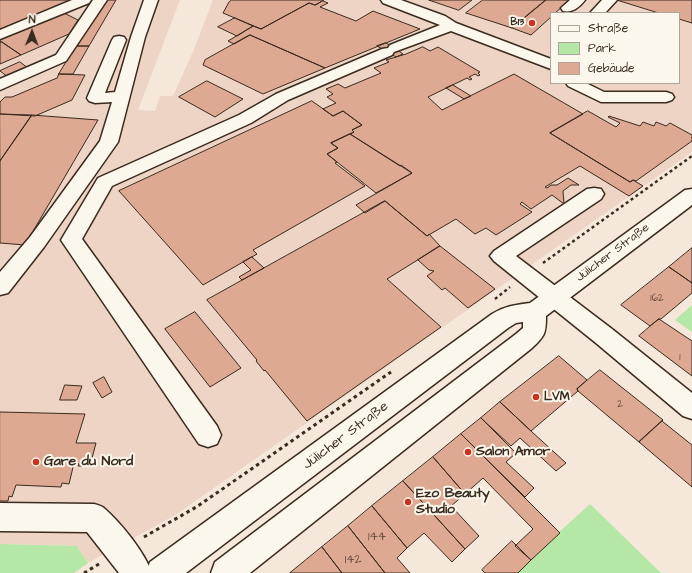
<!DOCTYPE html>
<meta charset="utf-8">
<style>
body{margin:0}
#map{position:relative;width:692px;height:573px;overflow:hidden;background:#f5e7da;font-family:"Architects Daughter",sans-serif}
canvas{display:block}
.legend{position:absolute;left:550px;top:12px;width:130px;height:72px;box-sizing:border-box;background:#fbf7ec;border:1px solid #aea59a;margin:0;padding:5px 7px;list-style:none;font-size:12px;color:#3b2a1e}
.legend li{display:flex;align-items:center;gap:8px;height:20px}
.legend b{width:20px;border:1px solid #aea59a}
.north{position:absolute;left:12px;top:12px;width:40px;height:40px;-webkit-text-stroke:3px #fbf7ec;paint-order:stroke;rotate:1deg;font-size:11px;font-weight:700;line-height:16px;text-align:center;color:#3b2a1e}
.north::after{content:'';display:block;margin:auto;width:14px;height:18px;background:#3b2a1e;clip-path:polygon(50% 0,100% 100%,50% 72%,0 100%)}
</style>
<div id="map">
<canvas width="692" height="573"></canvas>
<ul class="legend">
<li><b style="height:5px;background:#fbf7ec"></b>Straße</li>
<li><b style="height:11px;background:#b5e7a7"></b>Park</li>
<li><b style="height:11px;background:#dda992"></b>Gebäude</li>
</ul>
<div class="north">N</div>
</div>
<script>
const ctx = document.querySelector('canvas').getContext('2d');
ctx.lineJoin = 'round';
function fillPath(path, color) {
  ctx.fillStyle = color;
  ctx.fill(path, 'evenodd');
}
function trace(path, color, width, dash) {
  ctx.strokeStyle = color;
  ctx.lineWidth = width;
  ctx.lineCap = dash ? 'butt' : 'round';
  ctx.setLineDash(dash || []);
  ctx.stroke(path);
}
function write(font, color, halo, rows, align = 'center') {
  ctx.font = font + ' "Architects Daughter",sans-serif';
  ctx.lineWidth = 4;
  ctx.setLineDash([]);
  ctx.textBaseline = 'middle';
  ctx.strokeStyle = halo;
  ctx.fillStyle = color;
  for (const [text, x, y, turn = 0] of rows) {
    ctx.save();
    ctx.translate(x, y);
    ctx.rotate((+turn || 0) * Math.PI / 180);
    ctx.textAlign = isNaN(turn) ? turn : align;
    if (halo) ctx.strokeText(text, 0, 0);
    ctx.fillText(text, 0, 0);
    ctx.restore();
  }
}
fillPath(new Path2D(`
 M0 0H180L138 110 155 111 160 96H173L195 47 213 0H692V152L177 514 88 563 77 546 0 544ZM551 13H679V83H551Z`), '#eed4c4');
fillPath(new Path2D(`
 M692 305V332L675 320Z
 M590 504 661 573H514Z
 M0 544 77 546 88 563 74 573H0Z`), '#b5e7a7');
const building = new Path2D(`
 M0 0H71L0 29Z
 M104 0H116L89 46H76Z
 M232 0H324L315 5 309 3 261 29 223 13 229 2Z
 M429 0H472L459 10Z
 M483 0H546L512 28 466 13Z
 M546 0H570L555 13H551V17L531 35 512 28Z
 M617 0H692V23L679 19V13H659Z
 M323 1 328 3 320 7 356 21 373 11 420 29 325 68 250 35 234 44 228 41 253 26 261 29 309 3 315 5Z
 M62 12 78 20 69 34 21 55 0 41V37Z
 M235 18 253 26 237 36 218 27Z
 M250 35 325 68 263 94 203 65 205 60Z
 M2 42 21 55 0 64V43Z
 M386 43 395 48 403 54 396 57 377 46Z
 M76 46H89L73 74H59Z
 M423 47 430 51 438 47 480 72 478 73 480 75 478 76 475 74 469 77 472 79 470 80 467 78 428 97 442 110 514 74 583 114 550 133 630 182 633 180 643 186 629 196 580 166 545 187 547 188 551 185H557L568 178 579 185H571L563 191 564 204 552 195 531 209 522 202 520 204 532 212 496 235 486 228 475 234 456 219 427 236 385 201 365 213 356 205 412 173 350 134 354 132 352 130 362 125 343 111 333 116 323 109 336 103 327 97 333 94 326 89 338 84 345 88 381 73 374 68 389 62 386 60 406 54Z
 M20 62 28 68 8 77 0 71Z
 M59 74 85 75 72 100 35 116 0 114V102L5 97H12L57 78Z
 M207 81 243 99 215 117 179 97Z
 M453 85 471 96 464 99 446 88Z
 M312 101 333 116 343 111 362 125 352 130 354 132 350 134 331 143 338 148 327 154 337 162 335 163 365 186 253 250 257 254 203 285 119 191Z
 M588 111 616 127 620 123 608 117 609 116 640 126 643 122 654 126 656 122 666 126 670 123 692 135V141L636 181 633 180 630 182 550 133Z
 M0 114 32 115 0 161Z
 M32 115 98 120 25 245 0 243V161Z
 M350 134 400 166 401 165 412 173 376 193 327 154 338 148 331 143Z
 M385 201 427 236 429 234 440 246 387 279 441 327 307 421 265 370 264 371 256 361 257 360 207 300Z
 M440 246 495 289 468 308 445 288 442 290 427 276 434 271 429 270 418 260Z
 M692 248V283L669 267Z
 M252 257 264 268 242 280 239 277 251 270 243 262Z
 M669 267 692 283V293L661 319H659L650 326 621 305Z
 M195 312 241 368 210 387 165 329Z
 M659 319 692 341V376L639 336Z
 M559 356 587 380 577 389 578 391 531 431 500 402Z
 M600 370 663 420 639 442 578 391 577 389Z
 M104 377 112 392 102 398 93 383Z
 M65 385 82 386 77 400H60Z
 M500 402 531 431 566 463 556 471 520 438 511 446 481 418Z
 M0 412 85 414 76 443H96L90 466H78L79 464 74 463 69 484 62 483 61 487 16 485 12 497 9 496 8 501H0Z
 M481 418 516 453 506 462 534 488 525 497 461 434Z
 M662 421 692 445V487L639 442Z
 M461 434 560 533 531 560 515 546 533 529 483 478 465 494 433 457Z
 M433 457 465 494 451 506 479 536 465 549 403 481Z
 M403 481 465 549 452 562 424 533 407 548 372 506Z
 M372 506 407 548 397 558 410 573H385L348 526Z
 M348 526 385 573H342L322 547Z
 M512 541 531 560 518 573H485L482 570Z
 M322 547 342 573H290Z`);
fillPath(building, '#dda992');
trace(building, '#3b2a1e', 1);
const minor = new Path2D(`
 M72 0H91L89 3 0 39V30Z
 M93 0H107L66 61 0 90V79L56 55Z
 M144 0H158L145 37 118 142 44 247 8 293 0 295V272L30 237 100 141 112 102 95 103 89 101 87 98 112 40 114 37 119 36 124 37 126 40 105 93 115 92 131 37Z
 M381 0H401L445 16 456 23 551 59V69L451 31 394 52 392 55 288 100 251 123 112 186 82 239 217 426 221 435 217 444 208 447 199 444 61 240 98 178 239 115 276 94 382 49 388 48 390 45 440 25 383 3Z
 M570 0H585C580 7 572 13 563 11L561 8Z
 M602 0H617L605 13H590Z
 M566 83H586L604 92H666L672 94 674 97 672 100 666 102H601L568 86Z
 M594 188 601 189 604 194 601 199 516 256 612 329 692 393V419L683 416 596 343 494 261 490 256 494 251 587 189Z
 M0 503 94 504C98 505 102 506 105 509 122 524 144 552 152 573H119L87 532 0 531Z`);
const major = new Path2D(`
 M692 189V205L546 316C546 333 545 336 532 348L250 573H211L215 562 516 334 523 328V322L516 323 508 328 186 573H146L150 562 492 314C505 306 515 305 530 303L685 190Z`);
trace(minor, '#3b2a1e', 3);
trace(major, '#3b2a1e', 3);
trace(new Path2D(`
 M543 263 692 156
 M495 299 510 287`), '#3b2a1e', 2.5, [3, 3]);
trace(new Path2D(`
 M144 537 198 506 391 372
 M84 573 99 564`), '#3b2a1e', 3, [3.5, 3.5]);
fillPath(minor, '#fbf7ec');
fillPath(major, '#fbf7ec');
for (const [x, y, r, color] of [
 [532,23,4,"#c8321e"],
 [536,397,4,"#c8321e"],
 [468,452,4,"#c8321e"],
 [36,462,4,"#c8321e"],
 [408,502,4,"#c8321e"]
]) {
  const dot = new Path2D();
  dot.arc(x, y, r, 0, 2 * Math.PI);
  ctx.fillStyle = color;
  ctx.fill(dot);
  trace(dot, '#fbf7ec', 1.5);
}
write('bold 10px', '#3b2a1e', '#fbf7ec', [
 ["B13",524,23]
], 'right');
write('10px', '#644a3b', null, [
 ["162",657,299],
 ["1",680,358],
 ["2",620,405]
]);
write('12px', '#3b2a1e', '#fbf7ec', [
 ["Jülicher Straße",613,253,-37]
]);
write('bold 12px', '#3b2a1e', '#fbf7ec', [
 ["LVM",544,397]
], 'left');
write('12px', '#644a3b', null, [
 ["144",377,537],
 ["142",353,560]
]);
write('14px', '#3b2a1e', '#fbf7ec', [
 ["Jülicher Straße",346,436,-37]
]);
write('bold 14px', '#3b2a1e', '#fbf7ec', [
 ["Salon Amor",476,452],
 ["Gare du Nord",44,462],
 ["Ezo Beauty",416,494],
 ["Studio",416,510]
], 'left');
</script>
